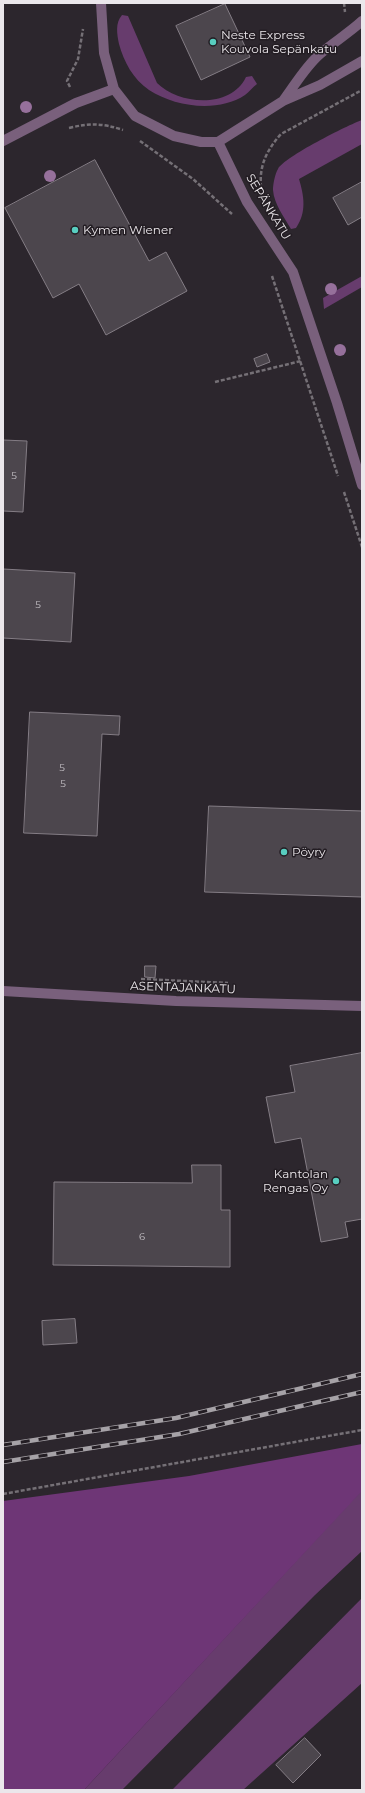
<!DOCTYPE html>
<meta charset="utf-8">
<style>
body{margin:0}
#map{position:relative;width:365px;height:1793px;overflow:hidden;background:#2c262d;font-family:Montserrat,sans-serif}
canvas{display:block}
.frame{position:absolute;inset:0;border:4px solid #ebe7eb;pointer-events:none}
</style>
<div id="map">
<canvas width="365" height="1793"></canvas>
<div class="frame"></div>
</div>
<script>
const ctx = document.querySelector('canvas').getContext('2d');
ctx.lineJoin = 'round';
function fillPath(path, color) {
  ctx.fillStyle = color;
  ctx.fill(path, 'evenodd');
}
function trace(path, color, width, dash) {
  ctx.strokeStyle = color;
  ctx.lineWidth = width;
  ctx.lineCap = dash ? 'butt' : 'round';
  ctx.setLineDash(dash || []);
  ctx.stroke(path);
}
function write(font, color, halo, rows, align = 'center') {
  ctx.font = font + ' Montserrat,sans-serif';
  ctx.lineWidth = 3;
  ctx.setLineDash([]);
  ctx.textBaseline = 'middle';
  ctx.strokeStyle = halo;
  ctx.fillStyle = color;
  for (const [text, x, y, turn = 0] of rows) {
    ctx.save();
    ctx.translate(x, y);
    ctx.rotate((+turn || 0) * Math.PI / 180);
    ctx.textAlign = isNaN(turn) ? turn : align;
    if (halo) ctx.strokeText(text, 0, 0);
    ctx.fillText(text, 0, 0);
    ctx.restore();
  }
}
fillPath(new Path2D(`
 M122 15 128 16 157 83C179 105 231 109 246 77L252 76 257 84C253 87 249 92 245 95 218 113 175 107 149 90 133 79 124 62 119 44 117 34 115 23 122 15Z
 M362 120V144L299 179C304 196 307 212 296 228L291 229C284 217 274 204 273 190 273 184 275 174 278 169 284 157 348 125 362 120Z
 M362 276V287L324 309 323 298Z
 M362 1490V1551L315 1595 122 1790H84Z
 M362 1598V1683L243 1790H172Z`), '#673c6d');
fillPath(new Path2D(`
 M362 1444V1491L84 1790H5L3 1788V1501L189 1476Z`), '#6e3676');
const building = new Path2D(`
 M225 4 250 57 201 80 176 26Z
 M95 160 149 261 166 252 187 291 106 335 79 284 53 298 5 208Z
 M362 182V217L348 225 333 198Z
 M267 354 270 362 257 367 254 359Z
 M3 440 27 441 23 512 3 511Z
 M3 569 75 573 71 642 3 638Z
 M30 712 120 716 119 735 102 734 97 836 24 833Z
 M209 806 362 811V897L205 892Z
 M145 966H156L155 978 145 977Z
 M362 1053V1219L345 1222 348 1237 321 1242 301 1138 275 1143 266 1097 295 1092 290 1066Z
 M192 1165H221V1210H230V1267L53 1265 54 1182 192 1183Z
 M75 1319 77 1343 43 1345 42 1321Z
 M305 1738 321 1755 293 1783 276 1765Z`);
fillPath(building, '#4c464d');
trace(building, '#847d85', 1);
trace(new Path2D(`
 M344 3 345 12
 M70 87 67 81 78 59 83 29
 M69 128C90 123 102 123 123 130
 M140 141 193 179 232 214
 M261 187C259 165 267 150 281 134L362 90
 M272 276 338 476
 M215 382 301 361
 M344 492 362 547
 M141 979 228 983
 M3 1494 362 1430`), '#757076', 2.5, [4, 2]);
trace(new Path2D(`
 M101 3 104 53 114 89 135 116 174 136 201 142H218
 M283 101C295 85 305 67 320 54 334 42 349 33 362 21
 M3 141 76 103 114 89
 M218 142 247 202 293 272 337 403 362 485
 M218 142 283 101 320 85 362 61
 M3 991 176 1001 362 1006`), '#79607c', 10);
const rail = new Path2D(`
 M3 1445 176 1418 362 1374
 M3 1462 179 1434 362 1392`);
trace(rail, '#a6a2a7', 4.5);
trace(rail, '#231d23', 3, [9]);
ctx.fillStyle = '#96709b';
for (const [x, y] of [
 [26,107],
 [50,176],
 [331,289],
 [340,350]
]) {
  ctx.beginPath();
  ctx.arc(x, y, 6, 0, 2 * Math.PI);
  ctx.fill();
}
for (const [x, y, r, color] of [
 [213,42,4,"#58cec0"],
 [75,230,4,"#58cec0"],
 [284,852,4,"#58cec0"],
 [336,1181,4,"#58cec0"]
]) {
  const dot = new Path2D();
  dot.arc(x, y, r, 0, 2 * Math.PI);
  ctx.fillStyle = color;
  ctx.fill(dot);
  trace(dot, '#231d23', 1.5);
}
write('10px', '#c3bfc4', null, [
 ["5",14,476],
 ["5",38,605],
 ["5",62,768],
 ["5",63,784],
 ["6",142,1237]
]);
write('12px', '#ebe7eb', '#231d23', [
 ["Neste Express",221,35],
 ["Kouvola Sepänkatu",221,49],
 ["Kymen Wiener",83,230],
 ["Pöyry",292,852],
 ["Kantolan",328,1174,"right"],
 ["Rengas Oy",328,1188,"right"]
], 'left');
write('12px', '#ebe7eb', '#231d23', [
 ["SEPÄNKATU",268,207,59],
 ["ASENTAJANKATU",183,988,2]
]);
</script>
